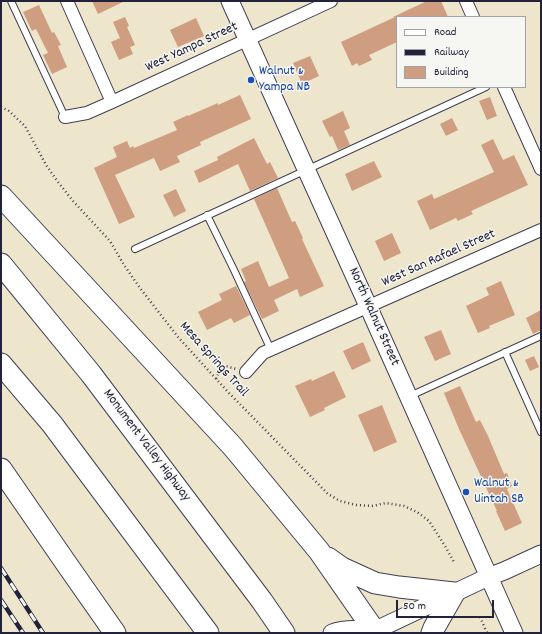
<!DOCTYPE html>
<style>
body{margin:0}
#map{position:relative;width:542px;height:634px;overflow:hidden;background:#ede6cc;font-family:Dekko,sans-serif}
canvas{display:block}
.frame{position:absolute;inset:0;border:2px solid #22223b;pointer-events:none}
.legend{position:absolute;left:396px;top:16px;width:130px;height:72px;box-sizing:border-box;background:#f6f6f2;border:1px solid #a1a1a9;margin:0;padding:5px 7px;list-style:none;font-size:12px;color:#22223b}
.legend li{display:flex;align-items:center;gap:8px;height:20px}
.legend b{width:20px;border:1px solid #a1a1a9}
.scale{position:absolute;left:396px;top:600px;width:98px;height:18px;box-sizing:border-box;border:2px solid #22223b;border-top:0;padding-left:5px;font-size:12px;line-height:14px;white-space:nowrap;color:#22223b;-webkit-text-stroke:3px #f6f6f2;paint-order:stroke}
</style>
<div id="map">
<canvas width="542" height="634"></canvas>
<div class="frame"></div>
<ul class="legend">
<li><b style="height:5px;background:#fff"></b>Road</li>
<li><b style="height:5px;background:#22223b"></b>Railway</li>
<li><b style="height:11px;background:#cf9d7f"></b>Building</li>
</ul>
<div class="scale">50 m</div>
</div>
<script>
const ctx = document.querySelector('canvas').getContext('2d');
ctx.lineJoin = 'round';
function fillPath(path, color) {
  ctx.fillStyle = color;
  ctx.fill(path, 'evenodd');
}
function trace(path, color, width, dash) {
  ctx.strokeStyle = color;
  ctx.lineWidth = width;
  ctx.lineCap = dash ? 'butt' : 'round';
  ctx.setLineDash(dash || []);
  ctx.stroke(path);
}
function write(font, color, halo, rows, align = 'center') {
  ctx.font = font + ' Dekko,sans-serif';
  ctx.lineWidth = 3;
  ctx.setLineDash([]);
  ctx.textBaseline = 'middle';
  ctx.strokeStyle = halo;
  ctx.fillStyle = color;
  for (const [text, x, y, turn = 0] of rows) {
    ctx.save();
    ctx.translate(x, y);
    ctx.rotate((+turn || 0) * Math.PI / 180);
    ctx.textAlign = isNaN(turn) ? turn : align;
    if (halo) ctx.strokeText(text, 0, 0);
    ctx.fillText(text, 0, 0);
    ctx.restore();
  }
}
fillPath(new Path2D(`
 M92 1H125L98 14Z
 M427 1H441L448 17H397V42L369 55 372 60 359 66 357 63 352 66 341 42 395 17H393Z
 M39 5 52 33 54 32 61 45 58 46 67 67 52 74 43 55 48 53 36 29 32 31 23 12Z
 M125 17 129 26 127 27 135 45 130 47 133 54 119 60 111 42 120 38 113 22Z
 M196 18 204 36 178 47 170 30Z
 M310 56 319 76 302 84 293 63Z
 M240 95 251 119 200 142 201 145 177 156 180 162 160 171 154 158 115 175 135 217 119 224 94 168 117 157 113 147 127 141 130 148 133 146 134 148 177 130 173 122 188 115V116L218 103V105Z
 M490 97 497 116 487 120 479 101Z
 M343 111 350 128 344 131 350 145 338 150 332 136 330 137 322 121Z
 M452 118 458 130 446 136 440 124Z
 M254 138 267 164 270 162 278 178 250 191 238 164 199 183 194 171 218 160 217 157Z
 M493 139 503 160 514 155 528 185 471 211 473 214 458 221 456 218 430 230 417 201 432 194 434 199 494 172 481 145Z
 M374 161 382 177 352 191 345 174Z
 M277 188 292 222 295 221 303 238 302 239 324 286 300 297 297 289 274 300 279 311 262 319 244 282 246 281 241 269 258 261 269 287 289 278 254 199Z
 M176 189 186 211 174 217 163 195Z
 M392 233 401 253 384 261 375 241Z
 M501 281 515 315 489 326 490 328 478 333 466 306 489 295 486 288Z
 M236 286 250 315 234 323 231 318 207 330 198 312 222 300 219 294Z
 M541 310V330L533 334 526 318Z
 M441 330 451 354 435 361 424 337Z
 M363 342 371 361 352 370 343 351Z
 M534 356 539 367 530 371 525 360Z
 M334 371 346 397 324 408 325 410 310 417 295 386 311 379 312 381Z
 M460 386 476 422 480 420 488 436 504 474 507 473 512 486 507 489 522 523 505 531 496 511H497L459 429 444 393Z
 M382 405 397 442 374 452 358 415Z`), '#cf9d7f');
const lane = new Path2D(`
 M11 1 65 117
 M207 215 234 270 271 350
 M135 249 486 87
 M505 352 541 432
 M410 396 541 336`);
const street = new Path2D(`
 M67 1 112 102
 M466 1 473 17
 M504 87 541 169
 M65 117 87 113 112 102 331 1
 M246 372 263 353 541 230`);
const secondary = new Path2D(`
 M230 1 368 306 514 633
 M332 633C345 628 360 629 374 631L488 577 504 571 541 554`);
const highway = new Path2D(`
 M1 196 233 447 319 551 376 633
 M1 264 91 374 262 601 284 633
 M1 364 52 424 208 633
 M1 469 68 566 115 633
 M328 558 342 568 375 583 399 587 454 593 434 628 432 633`);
trace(lane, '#403f51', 8);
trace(street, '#403f51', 14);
trace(secondary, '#403f51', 19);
trace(highway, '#403f51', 23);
trace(new Path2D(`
 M1 107 9 111 25 126 46 165 58 182 73 201 110 241 124 265 140 288 178 337 228 392 328 494 340 501 356 505 372 506 386 503 404 506 417 512 429 521 445 546 454 562
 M216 379 222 365 236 369
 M480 617 487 633`), '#403f51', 2.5, [1, 3]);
trace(lane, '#fff', 6);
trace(street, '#fff', 12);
trace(secondary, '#fff', 17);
trace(highway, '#fff', 21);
const rail = new Path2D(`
 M1 568 43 633
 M1 600 23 633`);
trace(rail, '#22223b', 4.5);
trace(rail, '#f6f6f2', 3, [9]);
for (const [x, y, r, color] of [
 [251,80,4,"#1a4fb4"],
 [466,492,4,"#1a4fb4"]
]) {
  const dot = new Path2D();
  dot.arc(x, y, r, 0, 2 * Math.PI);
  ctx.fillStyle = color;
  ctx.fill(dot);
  trace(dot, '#f6f6f2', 1.5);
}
write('14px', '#22223b', '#f6f6f2', [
 ["West Yampa Street",192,48,-25],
 ["West San Rafael Street",439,259,-24],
 ["North Walnut Street",373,317,66],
 ["Mesa Springs Trail",213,360,48],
 ["Monument Valley Highway",146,446,53]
]);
write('14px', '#164399', '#f6f6f2', [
 ["Walnut &",259,72],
 ["Yampa NB",259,88],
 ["Walnut &",474,484],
 ["Uintah SB",474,500]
], 'left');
</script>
